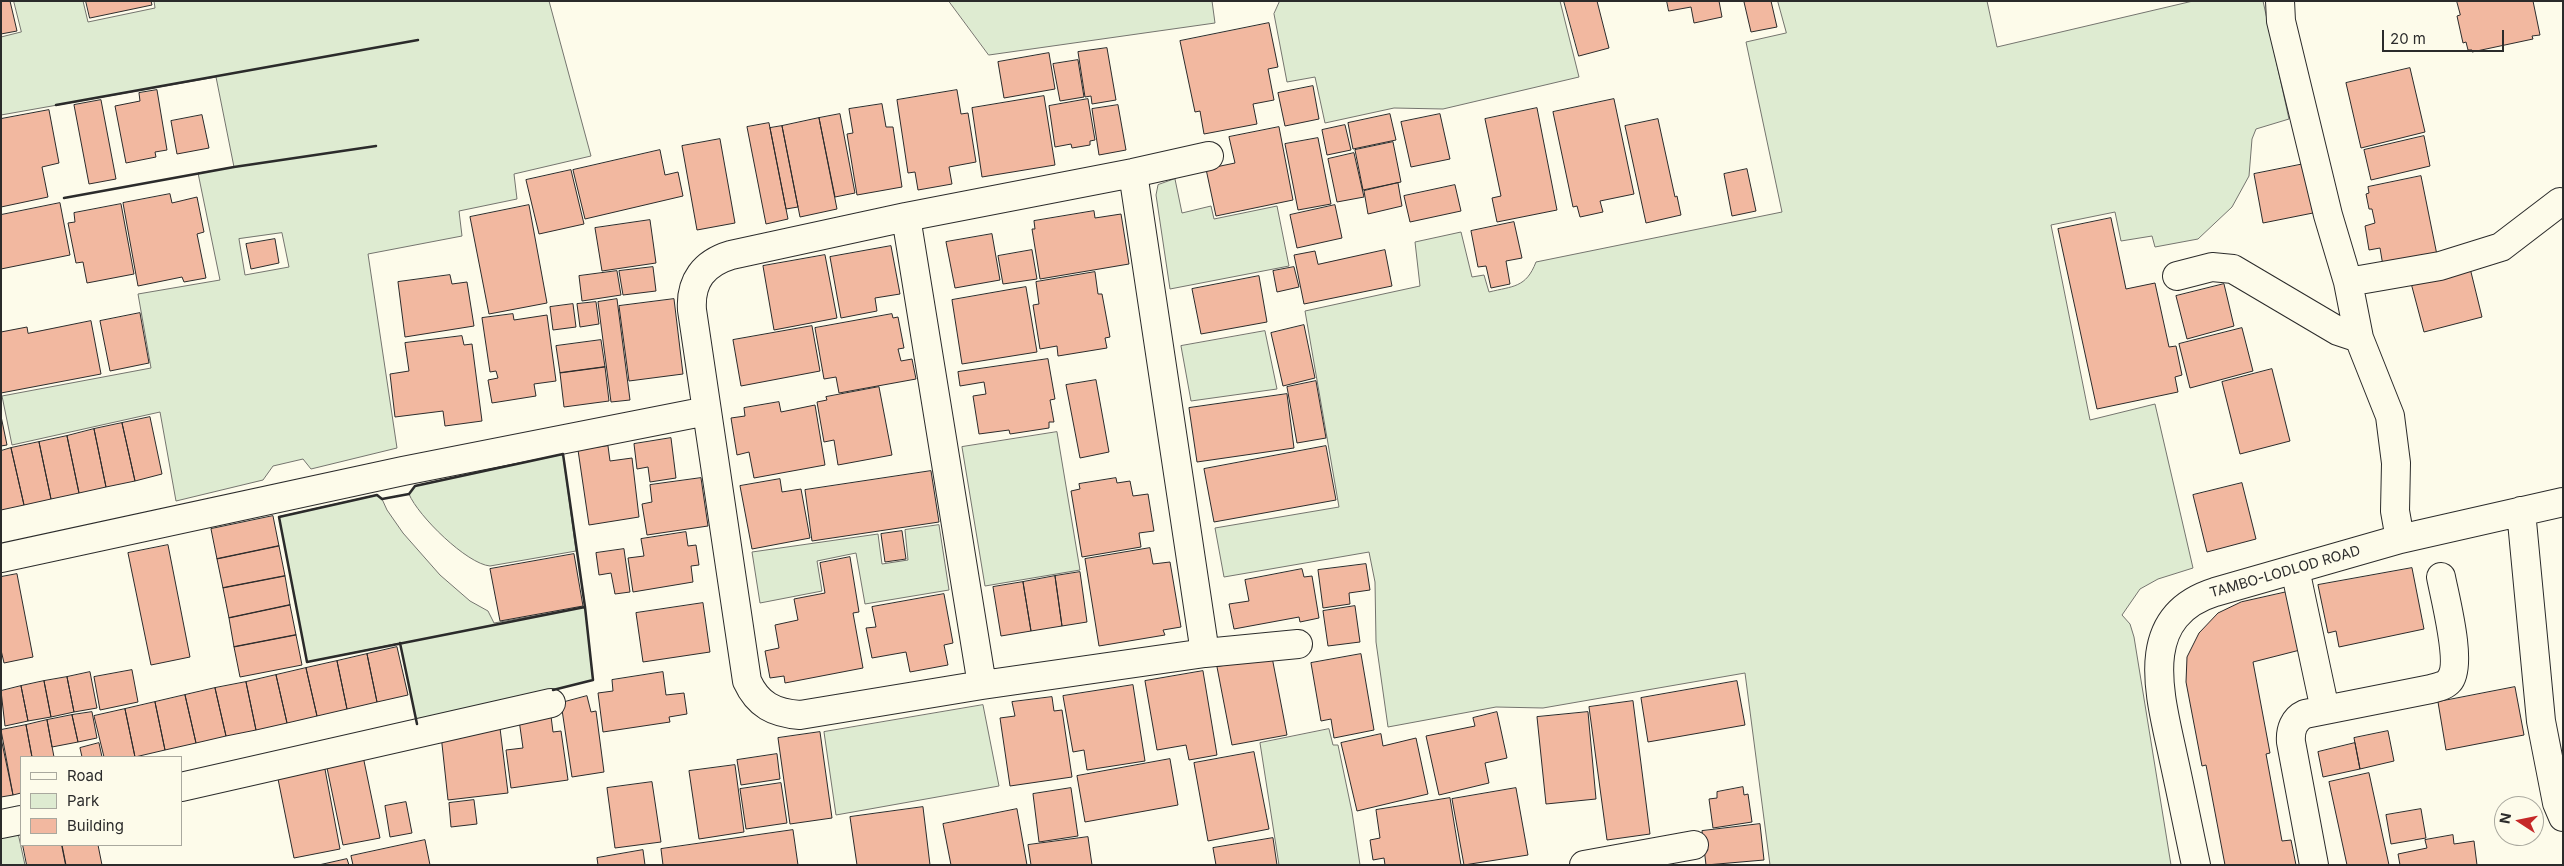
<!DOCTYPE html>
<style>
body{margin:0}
#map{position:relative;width:2564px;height:866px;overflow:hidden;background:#fdfbea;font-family:Inter,sans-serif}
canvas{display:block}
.frame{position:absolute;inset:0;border:2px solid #2b2b2b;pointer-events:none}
.legend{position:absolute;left:20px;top:756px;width:162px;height:90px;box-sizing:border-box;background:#fdfbea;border:1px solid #a9a89e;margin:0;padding:6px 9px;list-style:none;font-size:15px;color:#2b2b2b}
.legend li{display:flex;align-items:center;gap:10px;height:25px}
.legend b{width:25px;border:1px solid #a9a89e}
.north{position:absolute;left:2494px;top:796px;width:50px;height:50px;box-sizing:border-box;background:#fdfbea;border:1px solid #a9a89e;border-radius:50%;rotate:281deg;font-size:14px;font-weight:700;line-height:20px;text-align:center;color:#2b2b2b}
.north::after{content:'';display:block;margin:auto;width:18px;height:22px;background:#c62828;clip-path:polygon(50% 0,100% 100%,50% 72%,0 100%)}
.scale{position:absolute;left:2382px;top:30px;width:122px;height:22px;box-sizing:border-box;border:2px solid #2b2b2b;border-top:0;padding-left:6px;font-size:15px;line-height:18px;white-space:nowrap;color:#2b2b2b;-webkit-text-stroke:4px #fdfbea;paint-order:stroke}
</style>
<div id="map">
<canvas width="2564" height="866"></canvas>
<div class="frame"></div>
<ul class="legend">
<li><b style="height:6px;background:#fdfbea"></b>Road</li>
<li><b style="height:14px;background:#deebd1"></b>Park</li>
<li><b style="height:14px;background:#f2b8a0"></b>Building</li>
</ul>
<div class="north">N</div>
<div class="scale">20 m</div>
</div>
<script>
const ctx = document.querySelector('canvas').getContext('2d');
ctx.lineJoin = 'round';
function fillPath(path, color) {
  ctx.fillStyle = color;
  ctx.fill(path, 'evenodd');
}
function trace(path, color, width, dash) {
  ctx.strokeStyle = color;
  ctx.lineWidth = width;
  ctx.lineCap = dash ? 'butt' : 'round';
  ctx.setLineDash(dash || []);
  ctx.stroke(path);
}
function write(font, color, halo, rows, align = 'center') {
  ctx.font = font + ' Inter,sans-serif';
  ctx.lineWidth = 4;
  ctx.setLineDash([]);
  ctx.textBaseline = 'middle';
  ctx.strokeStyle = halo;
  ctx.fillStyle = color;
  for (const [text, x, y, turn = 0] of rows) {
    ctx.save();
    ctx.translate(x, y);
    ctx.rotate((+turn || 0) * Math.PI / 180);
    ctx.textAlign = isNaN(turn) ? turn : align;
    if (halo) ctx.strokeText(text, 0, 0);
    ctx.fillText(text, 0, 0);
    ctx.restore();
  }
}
const green = new Path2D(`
 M14 1H83L88 22 155 8 154 1H549L591 156 514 174 517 199 459 211 462 236 368 254 397 448 311 469 303 459 273 466 263 480 176 501 160 412 12 445 2 396 151 368 138 294 220 280 198 173 234 167 216 77 1 115V37L21 32ZM282 233 289 267 245 275 239 239Z
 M949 1H1212L1215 23 989 55Z
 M1280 1H1560L1579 77 1443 109 1394 108 1325 123 1315 77 1287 82 1274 14Z
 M1778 1H1987L1997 47 2193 1H2263L2289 119 2256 129 2252 139 2249 176 2232 207 2198 239 2155 247 2152 236 2121 241 2115 212 2051 225 2090 420 2155 404 2193 568 2158 579 2140 589 2122 615 2130 624 2134 637 2171 865H1770L1745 673 1543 708 1496 707 1388 727 1376 642 1375 582 1369 552 1224 577 1215 528 1339 507 1305 311 1420 286 1415 242 1461 232 1472 277 1484 275 1489 292C1513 286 1526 288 1536 262L1782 212 1746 42 1786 33Z
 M1175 179 1182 213 1211 206 1214 219 1277 206 1289 266 1170 289 1156 195 1158 185Z
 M1265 331 1277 389 1191 401 1181 346Z
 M1057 432 1080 570 985 586 962 447Z
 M563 454 576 551 490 566C467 564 418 516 409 494L415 486Z
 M377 495 382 499 387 510 403 533 440 575 470 601 488 611 494 623 585 607 593 680 417 724 400 643 307 662 279 517Z
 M939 525 949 590 865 604 856 553 817 561 822 591 760 603 752 552 878 534 882 564 908 560 905 530Z
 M983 705 999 786 836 815 824 732Z
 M1329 729 1333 745H1338L1352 812 1360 865H1279L1260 743Z
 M18 833 25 865H1V837Z`);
fillPath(green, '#deebd1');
trace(green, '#74746e', 1);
const building = new Path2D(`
 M1 1H10L17 31 1 34Z
 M86 1H151L152 5 90 18Z
 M1564 1H1597L1609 48 1579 56Z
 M1667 1H1719L1722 17 1694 23 1691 7 1669 11Z
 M1771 1 1777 27 1751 32 1744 2Z
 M2457 1H2533L2540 35 2532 36 2533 39 2472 52V50H2468L2466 42 2463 43 2457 16 2460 15Z
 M1269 23 1278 67 1268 69 1274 100 1253 104 1257 124 1204 134 1200 111 1195 112 1180 41Z
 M1107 48 1116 100 1092 104 1091 96 1085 97 1078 52Z
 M1049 53 1055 89 1004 98 998 62Z
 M1078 60 1084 97 1060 101 1053 64Z
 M2410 68 2425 132 2361 148 2346 83Z
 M1313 86 1319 119 1285 126 1278 93Z
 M157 90 167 150 155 152 156 157 126 163 115 106 140 101 139 93Z
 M957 90 961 114 968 113 976 162 949 167 952 184 918 190 915 172 908 173 897 100Z
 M1044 96 1055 165 982 177 972 108Z
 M1088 99 1095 140 1090 141V145L1072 148 1071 144 1055 147 1049 106Z
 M1614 99 1634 194 1600 201 1603 212 1580 217 1577 206 1573 207 1553 112Z
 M101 100 116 179 89 184 74 105Z
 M882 104 886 127H893L902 187 857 195 847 134 853 133 849 109Z
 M1118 105 1126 150 1099 155 1092 109Z
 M1537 108 1557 210 1497 222 1492 198 1501 196 1485 119Z
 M49 110 59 163 42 167 48 197 1 207V119Z
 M840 114 855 193 835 197 819 118Z
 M1390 114 1396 140 1353 149 1348 123Z
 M1440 114 1450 159 1411 167 1401 122Z
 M202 115 209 148 177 154 171 121Z
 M819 118 837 209 800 217 782 126Z
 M1658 119 1675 197 1677 196 1681 215 1646 223 1625 126Z
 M769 123 788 219 766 224 747 127Z
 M1345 125 1351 150 1327 155 1322 130Z
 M782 126 798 207 786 209 770 128Z
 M1279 127 1293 200 1216 216 1206 169 1235 163 1229 137Z
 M2424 136 2430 166 2371 180 2364 150Z
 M1318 138 1331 204 1298 210 1285 144Z
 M720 139 735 223 697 230 682 146Z
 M1393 142 1401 182 1363 190 1355 150Z
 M660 150 665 175 678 172 683 196 585 219 573 170Z
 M1354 153 1364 197 1337 202 1328 159Z
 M2304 164 2313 213 2263 223 2254 174Z
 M1747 169 1756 211 1732 216 1724 174Z
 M571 170 584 224 539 234 526 180Z
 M2421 176 2437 255 2383 266 2380 248 2369 250 2365 226 2375 223 2372 209H2369L2366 194 2369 193 2368 187Z
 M1398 183 1402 206 1368 214 1364 191Z
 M1455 185 1461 211 1410 222 1404 196Z
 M170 194 172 203 197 197 204 232 197 234 206 278 184 282 182 277 138 286 123 203Z
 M60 203 70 255 1 269V215Z
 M121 204 134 274 87 283 83 262 76 263 68 223 75 222 74 213Z
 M529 205 547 303 489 314 470 217Z
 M1335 205 1342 238 1297 248 1290 215Z
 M1094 211 1095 218 1121 214 1129 264 1040 279 1032 229H1035L1034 221Z
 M2111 218 2126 289 2155 283 2169 347 2176 346 2182 375 2175 377 2178 392 2097 409 2058 229Z
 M650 220 656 263 602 271 595 228Z
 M1514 222 1522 258 1506 261 1510 284 1491 288 1486 266 1478 267 1471 231Z
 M992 234 1000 280 955 288 946 242Z
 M275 239 279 263 251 269 246 244Z
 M891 246 900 294 875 298 877 311 841 318 830 257Z
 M1032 250 1037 279 1003 284 998 256Z
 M1385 250 1392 286 1304 304 1294 255 1315 251 1318 264Z
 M825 255 837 318 774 330 763 266Z
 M653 267 656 291 623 295 619 271Z
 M1294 267 1299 287 1277 292 1273 271Z
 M2470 268 2482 317 2424 332 2411 283Z
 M617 271 621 295 582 301 579 276Z
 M1095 272 1098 294H1102L1110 337 1105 338 1107 348 1058 356 1057 346 1040 349 1033 305 1039 304 1036 282Z
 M450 275 452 284 467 282 474 326 405 337 398 282Z
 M1259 276 1267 322 1201 334 1192 289Z
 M2224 284 2234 326 2187 339 2176 296Z
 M1026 287 1037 352 962 364 952 300Z
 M617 299 630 400 611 402 598 302Z
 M674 299 683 374 629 381 619 306Z
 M596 302 599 324 580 327 577 304Z
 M573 304 576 327 553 330 550 307Z
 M140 313 149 363 110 371 100 321Z
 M513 314 514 320 547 315 556 381 534 384 536 396 492 403 488 380 498 378 496 371 490 372 482 318Z
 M892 314 893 318 898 317 904 348 898 349 901 361 912 359 916 379 839 393 836 377 824 379 815 328Z
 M91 321 101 374 1 393V332L27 327 28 333Z
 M1304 325 1315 378 1283 386 1271 333Z
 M812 326 820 371 741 386 733 340Z
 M2242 328 2253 371 2190 388 2179 344Z
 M462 336 464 345 472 344 482 421 445 426 443 411 395 417 390 374 409 371 405 343Z
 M601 340 605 367 560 373 556 346Z
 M1048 359 1055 399 1050 400 1054 422H1049V428L1010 434 1009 430 979 434 973 396 986 394 984 382 960 386 958 372Z
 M605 367 609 401 564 407 560 373Z
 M2272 369 2290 441 2240 454 2222 382Z
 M1096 380 1109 452 1080 458 1066 385Z
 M1316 381 1326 438 1297 443 1287 387Z
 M879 387 892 455 838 465 834 440 824 442 817 402 827 400 826 397Z
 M1287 394 1294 448 1197 462 1189 408Z
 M779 402 781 412 815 405 825 465 754 478 749 452 737 455 731 418 745 416 744 408Z
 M1 416 7 445 1 446Z
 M150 417 162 474 135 481 122 423Z
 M122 423 135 481 106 487 94 429Z
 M94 429 106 487 79 493 67 436Z
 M67 436 79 493 51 499 39 442Z
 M671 438 676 478 650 482 648 467 637 469 634 444Z
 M39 442 51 499 24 505 11 448Z
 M608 446 610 461 632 458 639 517 589 525 578 450Z
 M1326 446 1336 500 1214 522 1204 469Z
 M11 448 24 505 1 510V451Z
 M931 471 939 522 812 541 805 490Z
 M701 478 708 526 647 535 642 504 652 502 650 485Z
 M1116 478 1117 483 1130 481 1133 496 1148 494 1154 531 1139 533 1141 547 1082 557 1071 491 1080 489 1079 484Z
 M780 479 782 492 801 489 810 538 752 549 740 486Z
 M2242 483 2256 539 2207 552 2193 495Z
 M273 516 279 546 217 559 211 529Z
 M902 531 906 559 885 562 881 534Z
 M686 532 688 546 696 545 699 565 691 566 693 582 633 592 628 558 644 556 641 539Z
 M168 545 190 657 151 665 128 553Z
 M279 546 285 576 223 588 217 559Z
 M1150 548 1153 564 1170 562 1181 627 1163 630 1165 635 1099 646 1085 559Z
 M624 549 630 592 615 594 611 573 599 575 596 553Z
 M574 554 583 606 500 621 490 569Z
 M850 557 859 612 853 613 863 668 785 683 784 676 770 678 765 651 779 648 775 625 798 620 794 599 825 593 820 563Z
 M1366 564 1370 590 1349 593 1350 604 1323 608 1318 570Z
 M2412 568 2424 629 2339 647 2336 631 2328 633 2318 585Z
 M1302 569 1304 577 1312 576 1319 618 1300 622 1299 617 1234 629 1229 604 1249 601 1245 580Z
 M1080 572 1087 622 1062 626 1055 576Z
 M17 574 33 657 4 663 1 650V577Z
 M285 576 290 605 229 618 223 588Z
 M1055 576 1062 626 1031 631 1023 582Z
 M1023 582 1031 631 1001 636 993 587Z
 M2287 592 2300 650 2253 662 2270 753 2266 754 2282 841 2291 840 2296 865H2225L2206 765 2202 766 2186 682 2187 657 2199 633 2218 613 2241 602Z
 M944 594 953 643 944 645 948 665 910 672 906 652 872 658 866 628 876 627 872 607Z
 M703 603 710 652 643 662 636 613Z
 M290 605 296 635 234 647 229 618Z
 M1355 606 1360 642 1328 646 1323 611Z
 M296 635 302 665 240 677 234 647Z
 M397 647 408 695 377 702 367 654Z
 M367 654 377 702 347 709 337 661Z
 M1361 654 1374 730 1334 738 1331 719 1321 721 1311 663Z
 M1272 657 1287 735 1232 745 1217 667Z
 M337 661 347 709 317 716 306 668Z
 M306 668 317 716 287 723 276 675Z
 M132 670 138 702 100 710 94 677Z
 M1203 671 1217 755 1189 760 1186 745 1157 750 1145 681Z
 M90 672 97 708 74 712 67 677Z
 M663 672 666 695 684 693 687 714 669 717 670 722 603 732 598 693 613 691 612 680Z
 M276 675 287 723 256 730 246 682Z
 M67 677 74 712 51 717 44 681Z
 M44 681 51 717 28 721 21 686Z
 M1737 681 1745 725 1648 742 1641 698Z
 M246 682 256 730 226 736 215 688Z
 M1133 685 1145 761 1087 770 1084 750 1073 752 1063 696Z
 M21 686 28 721 5 726 1 691Z
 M2515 687 2524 735 2446 750 2438 702Z
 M215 688 226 736 196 743 185 695Z
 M185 695 196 743 165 750 155 702Z
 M587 696 591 712 596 711 604 772 572 777 561 703Z
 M1052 697 1054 711 1062 710 1072 777 1010 786 1000 718 1015 716 1012 702Z
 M1633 701 1650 834 1607 840 1589 707Z
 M155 702 165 750 135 757 125 709Z
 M125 709 135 757H104L94 716Z
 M92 712 97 738 78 742 72 715Z
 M1497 712 1507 758 1485 763 1489 783 1439 795 1426 736 1475 726 1473 718Z
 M1588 712 1596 799 1546 804 1537 717Z
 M72 715 78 742 52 747 47 720Z
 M551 716 553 732 561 731 568 780 511 788 506 750 523 748 519 720Z
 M47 720 54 757H32L26 725Z
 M26 725 32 757H21V793L13 795 1 730Z
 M500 728 508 793 448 800 441 735Z
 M2388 731 2394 761 2360 769 2354 738Z
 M820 732 832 818 790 824 778 738Z
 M1381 734 1383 746 1416 738 1428 794 1357 811 1341 743Z
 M1 738 13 795 1 797Z
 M99 743 102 757H82L80 748Z
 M2355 743 2360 769 2323 777 2318 752Z
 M1254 752 1269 829 1208 841 1194 763Z
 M777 754 780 779 741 785 737 760Z
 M363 756 380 838 343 845 326 763Z
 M1170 759 1178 805 1085 822 1077 776Z
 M324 764 340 849 294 858 277 774Z
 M735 765 744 832 699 839 689 771Z
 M2369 773 2389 865H2347L2329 782Z
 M652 782 661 842 615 848 607 788Z
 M781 783 787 823 746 829 740 789Z
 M1743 787 1744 795 1748 794 1752 822 1713 828 1709 799 1717 798V792Z
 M1071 788 1078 836 1039 842 1033 794Z
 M1516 788 1528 855 1464 865 1452 799Z
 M1450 798 1461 865H1385L1384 858 1373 860 1370 840 1380 838 1376 810Z
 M474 800 477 824 451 827 449 803Z
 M406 802 412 833 390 837 385 806Z
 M923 807 930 865H857L850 817Z
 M1017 809 1027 865H951L943 824Z
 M2421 809 2426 838 2391 844 2386 815Z
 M1760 824 1764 860 1706 865 1702 831Z
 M793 830 798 865H663L661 849Z
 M2453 835 2454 844 2474 841 2477 865H2400L2398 854 2427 848 2425 840Z
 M1088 837 1092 865H1031L1028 845Z
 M1273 838 1277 865H1216L1213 848Z
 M425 840 430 865H353L351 856Z
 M23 845H62L66 865H27Z
 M62 845H98L102 865H66Z
 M643 850 645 865H598L597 858Z
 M347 859 349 865H319Z`);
fillPath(building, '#f2b8a0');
trace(building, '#2b2b2b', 1);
const minor = new Path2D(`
 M2280 1 2281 21 2328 215 2348 282 2359 338 2390 416 2396 463 2395 511 2400 539
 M1209 156 1133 173 906 217 731 255C704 263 690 281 692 310L747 681C758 705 774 713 800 715L982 685 1205 653 1298 644
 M1133 173 1205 653
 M906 217 982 685
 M2177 276 2212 267 2233 269 2338 331 2359 338
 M2348 282 2440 266 2501 247 2560 202
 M2521 511 2541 721 2557 803 2563 817
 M1 558 403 471 707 411
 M2295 569 2325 710
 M181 787 551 703
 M1 824 21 820
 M1584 865 1694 845
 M2196 865C2188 828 2181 792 2173 756 2160 695 2136 617 2215 592L2400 539 2563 502
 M2314 865 2291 742C2290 730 2294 719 2305 714L2431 689C2437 687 2445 686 2449 681 2463 666 2445 598 2441 577`);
trace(minor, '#2b2b2b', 30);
trace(minor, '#fdfbea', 28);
trace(new Path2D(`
 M56 105 418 40
 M64 198 234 167 376 146
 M563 454 585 607 307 662 279 517 377 495 382 499 409 494 415 486Z
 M400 643 417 724
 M553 690 593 680 585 607`), '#2b2b2b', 2.5);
write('14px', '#2b2b2b', '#fdfbea', [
 ["TAMBO-LODLOD ROAD",2285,572,-16]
]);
</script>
